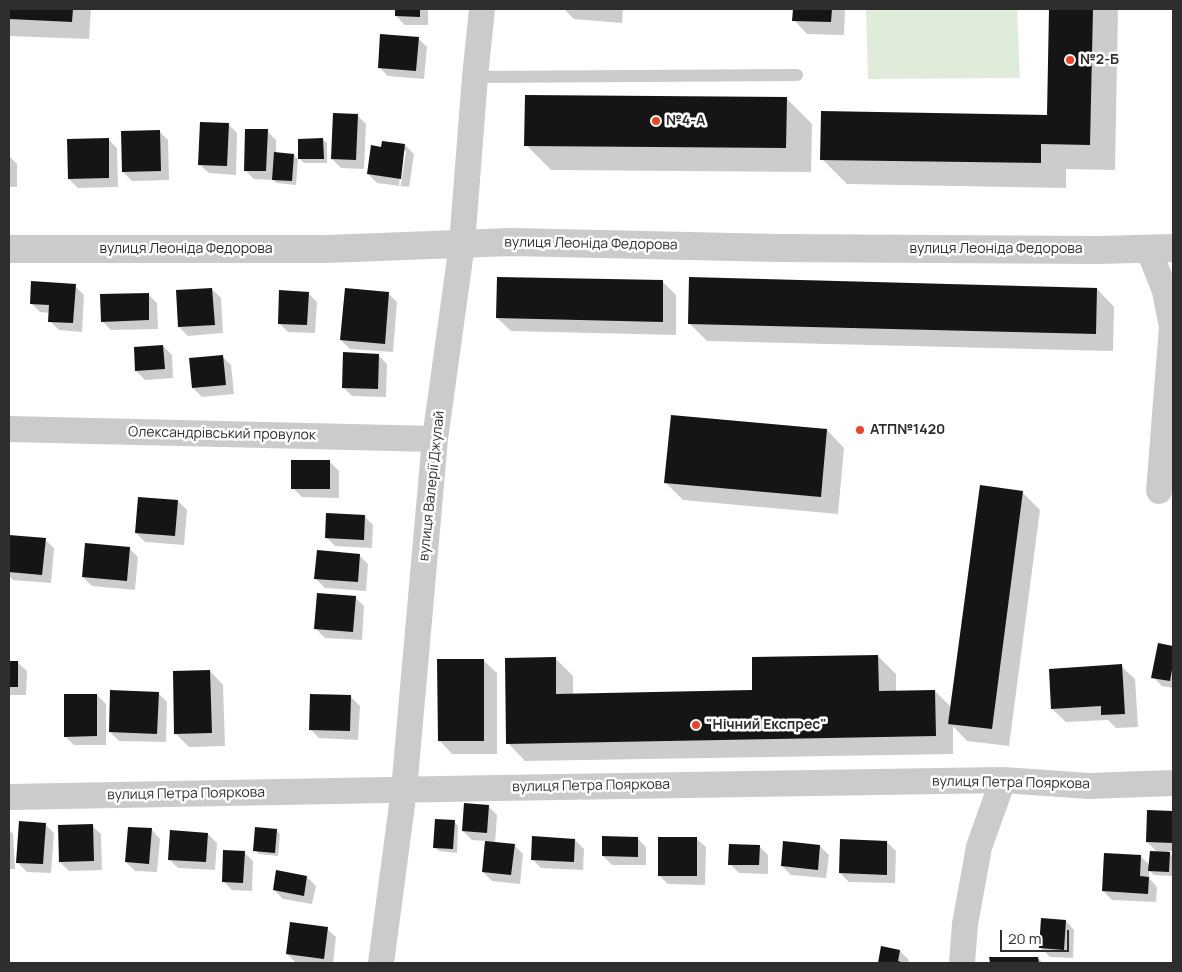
<!DOCTYPE html>
<meta charset="utf-8">
<style>
body{margin:0}
#map{position:relative;width:1182px;height:972px;overflow:hidden;background:#fff;font-family:Manrope,sans-serif}
canvas{display:block}
.frame{position:absolute;inset:0;border:10px solid #2e2e2e;pointer-events:none}
.scale{position:absolute;left:1000px;top:930px;width:69px;height:22px;box-sizing:border-box;border:2px solid #2e2e2e;border-top:0;padding-left:6px;font-size:15px;line-height:18px;white-space:nowrap;color:#2e2e2e;-webkit-text-stroke:4px #fff;paint-order:stroke}
</style>
<div id="map">
<canvas width="1182" height="972"></canvas>
<div class="frame"></div>
<div class="scale">20 m</div>
</div>
<script>
const ctx = document.querySelector('canvas').getContext('2d');
ctx.lineJoin = 'round';
function fillPath(path, color) {
  ctx.fillStyle = color;
  ctx.fill(path, 'evenodd');
}
function trace(path, color, width, dash) {
  ctx.strokeStyle = color;
  ctx.lineWidth = width;
  ctx.lineCap = dash ? 'butt' : 'round';
  ctx.setLineDash(dash || []);
  ctx.stroke(path);
}
function write(font, color, halo, rows, align = 'center') {
  ctx.font = font + ' Manrope,sans-serif';
  ctx.lineWidth = 5;
  ctx.setLineDash([]);
  ctx.textBaseline = 'middle';
  ctx.strokeStyle = halo;
  ctx.fillStyle = color;
  for (const [text, x, y, turn = 0] of rows) {
    ctx.save();
    ctx.translate(x, y);
    ctx.rotate((+turn || 0) * Math.PI / 180);
    ctx.textAlign = isNaN(turn) ? turn : align;
    if (halo) ctx.strokeText(text, 0, 0);
    ctx.fillText(text, 0, 0);
    ctx.restore();
  }
}
fillPath(new Path2D(`
 M866 9H1017L1020 78 868 79Z`), '#e0ecda');
fillPath(new Path2D(`
 M9 9H91L89 39 9 36Z
 M396 9H428V25H405L396 16Z
 M564 9H623L622 23 574 19Z
 M794 9H845L844 35 807 34 794 20Z
 M1050 9H1118L1115 170 1066 169V188L847 184 822 159 1048 116Z
 M418 38 427 47 424 79 388 76 379 67Z
 M787 99 812 124 811 172 551 170 526 145Z
 M357 115 366 124 364 169 341 168 332 159Z
 M228 124 237 133 236 175 209 173 200 165Z
 M159 131 168 140 169 180 132 181 123 172Z
 M267 131 276 140V154L293 155 298 159 296 185 277 183 274 180 254 179 245 170Z
 M108 139 117 148 118 187 78 188 69 179Z
 M322 139 327 143V163H304L300 159Z
 M383 142 405 145 414 154 409 187 377 183 368 174 382 148ZM403 151H406L401 185H399Z
 M9 156 17 164V187H9Z
 M663 282 676 295V335L511 331 497 318Z
 M75 286 84 295 82 332 59 330 50 321V313L40 312 31 303Z
 M212 289 221 298 223 333 188 336 179 327 177 291Z
 M1097 289 1114 307 1113 351 707 341 689 323Z
 M308 293 317 302 315 333 288 332 279 323Z
 M388 293 397 302 393 352 350 349 341 340Z
 M148 294 157 303 158 329 111 330 102 321Z
 M163 346 172 355 173 378 145 380 136 371Z
 M378 355 387 364 386 397 352 396 343 387Z
 M222 356 231 365 234 394 202 397 193 388Z
 M827 430 844 448 838 514 683 500 666 483Z
 M330 462 339 471V498L302 497 293 488Z
 M1022 492 1040 510 1009 746 967 741 953 726V754L525 761 508 743 555 658 573 676V695L754 691 878 656 896 674V692L935 691 952 708Z
 M178 501 187 510 184 545 145 542 136 533Z
 M364 516 373 525 372 548 335 546 326 537Z
 M9 536 45 540 54 548 51 583 13 580 9 576Z
 M129 548 138 557 135 590 92 586 83 577Z
 M359 555 368 564 366 591 325 588 316 579Z
 M355 597 364 606 362 640 325 638 316 629Z
 M1159 644 1173 647V688L1162 686 1153 677Z
 M483 660 497 673V754H452L439 740Z
 M9 662 18 663 27 671 26 695H9Z
 M1121 666 1135 679 1138 727 1116 728 1108 720 1066 722 1052 709Z
 M210 671 223 685 225 746 189 747 176 734Z
 M158 693 167 702 166 742 119 741 110 732Z
 M97 695 106 704V745H74L65 736Z
 M351 697 360 706 358 740 319 738 310 729Z
 M488 806 497 815 495 843 514 845 523 854 520 884 492 881 483 872 486 841 472 840 463 831Z
 M1148 811 1173 812V851H1168L1173 857V876L1154 875 1149 870V878L1157 887 1156 902 1112 900 1103 891 1140 856 1150 865 1158 853 1147 842Z
 M454 821 458 826 457 853 439 851 435 847Z
 M45 824 54 833 51 873 27 872 18 863Z
 M92 826 101 834 102 870 69 871 60 862Z
 M9 830 13 834 15 869H9Z
 M152 830 160 839 157 872 135 871 126 862Z
 M276 830 280 834 278 856 259 854 255 850Z
 M208 834 217 843 215 870 178 868 169 859Z
 M637 838 646 847V865H612L603 856Z
 M697 839 706 847 705 885 668 884 659 875Z
 M575 840 584 849 583 870 541 868 532 859Z
 M887 842 896 851 895 883 849 882 840 873Z
 M759 846 768 855V874L739 873 730 864Z
 M820 846 829 855 826 878 791 875 782 866Z
 M244 852 253 861 252 891 232 890 223 881Z
 M307 877 316 886 312 904 283 899 274 890Z
 M1066 921 1074 930 1073 958 1050 957 1041 948Z
 M327 929 336 937 333 963H296L287 954Z
 M882 948 900 951 909 960 908 963H879Z
 M1038 958 1043 963H991V959Z`), '#0003');
fillPath(new Path2D(`
 M9 9H73L72 22 9 19Z
 M395 9H420V17L395 16Z
 M793 9H832L831 22 792 21Z
 M1049 9H1093L1090 145 1041 144V163L820 160 821 111 1047 115Z
 M380 34 419 37 416 71 378 68Z
 M525 95 787 97 786 148 524 146Z
 M333 113 358 114 356 160 331 159Z
 M200 122 229 123 227 166 198 165Z
 M245 129H268L266 171H244Z
 M160 130 161 171 122 172 121 131Z
 M109 138V178L68 179 67 139Z
 M323 138 324 159H298V139Z
 M382 141 405 144 401 179 367 174 371 145 381 147Z
 M274 152 294 154 292 181 272 180Z
 M497 277 663 280V322L496 318Z
 M689 277 1097 288 1096 334 688 324Z
 M31 281 76 284 73 323 48 322 49 305 30 304Z
 M212 288 215 325 178 327 176 290Z
 M345 288 389 292 385 344 340 340Z
 M279 290 309 292 307 325 278 324Z
 M149 293V320L101 322 100 294Z
 M163 345 165 369 135 371 134 347Z
 M343 352 379 354 378 389 342 388Z
 M223 355 226 385 192 388 189 358Z
 M671 415 827 429 821 497 664 483Z
 M291 460H330V489H291Z
 M980 485 1023 491 992 729 948 724Z
 M138 497 178 500 175 536 135 533Z
 M326 513 365 515 364 540 325 538Z
 M9 535 46 538 42 575 9 572Z
 M85 543 130 547 127 581 82 577Z
 M317 550 360 554 358 582 314 579Z
 M317 593 356 596 353 632 314 629Z
 M1158 643 1173 646V664L1170 681 1151 678Z
 M878 655 879 691 935 690 936 736 506 744 505 658 556 657V694L752 690V657Z
 M437 659H484V741H438Z
 M9 661H18V687H9Z
 M1122 664 1125 714 1101 715V706L1051 709 1049 669Z
 M210 670 212 733 174 734 173 671Z
 M110 690 159 692 157 734 109 732Z
 M64 694H97V736L64 737Z
 M310 694 351 695 350 731 309 730Z
 M464 803 489 805 487 833 462 831Z
 M1147 810 1173 811V843L1146 842Z
 M435 819 455 820 453 849 433 848Z
 M19 821 46 823 43 864 16 863Z
 M93 824 94 861 59 862 58 825Z
 M128 827 152 828 149 864 125 862Z
 M255 827 277 829 275 853 253 851Z
 M170 830 208 833 206 862 168 860Z
 M532 836 575 839 574 862 531 860Z
 M602 836 638 837V857L602 856Z
 M658 837H697V876H658Z
 M840 839 887 841V875L839 873Z
 M485 841 515 844 511 875 482 872Z
 M783 841 820 845 818 870 781 866Z
 M729 844 760 845 759 865H728Z
 M223 850 245 851 243 883 222 882Z
 M1150 851 1170 852 1169 872 1148 871Z
 M1104 853 1141 855 1140 876 1149 877 1148 894 1102 891Z
 M276 870 307 876 304 896 273 890Z
 M1041 918 1066 920 1064 950 1039 948Z
 M290 922 328 927 324 959 286 954Z
 M881 946 900 950 898 961 904 963H878Z
 M989 957H1038L1039 963H990Z`), '#151515');
trace(new Path2D(`
 M475 77 797 75`), '#cbcbcb', 12);
trace(new Path2D(`
 M1148 248 1165 291 1172 327 1159 491
 M9 429 435 439
 M9 797 497 788 1003 780 1089 786 1173 783
 M381 963 404 790 435 439 462 244 475 77 482 9
 M962 963 965 924 979 847 1003 780`), '#cbcbcb', 26);
trace(new Path2D(`
 M9 249H326L511 242 778 248 1097 250 1173 248`), '#cbcbcb', 28);
for (const [x, y, r, color] of [
 [1070,60,5,"#eb4429"],
 [656,121,5,"#eb4429"],
 [860,430,5,"#eb4429"],
 [696,725,5,"#eb4429"]
]) {
  const dot = new Path2D();
  dot.arc(x, y, r, 0, 2 * Math.PI);
  ctx.fillStyle = color;
  ctx.fill(dot);
  trace(dot, '#fff', 2);
}
write('bold 14px', '#2e2e2e', '#fff', [
 ["№2-Б",1080,60],
 ["№4-А",666,121],
 ["АТП№1420",870,430],
 ["\"Нічний Експрес\"",706,725]
], 'left');
write('14px', '#2e2e2e', '#fff', [
 ["вулиця Леоніда Федорова",591,244,1],
 ["вулиця Леоніда Федорова",186,249],
 ["вулиця Леоніда Федорова",996,249],
 ["Олександрівський провулок",222,434,1],
 ["вулиця Валерії Джулай",432,486,-84],
 ["вулиця Петра Пояркова",1011,783,1],
 ["вулиця Петра Пояркова",591,786,-1],
 ["вулиця Петра Пояркова",186,794,-1]
]);
</script>
